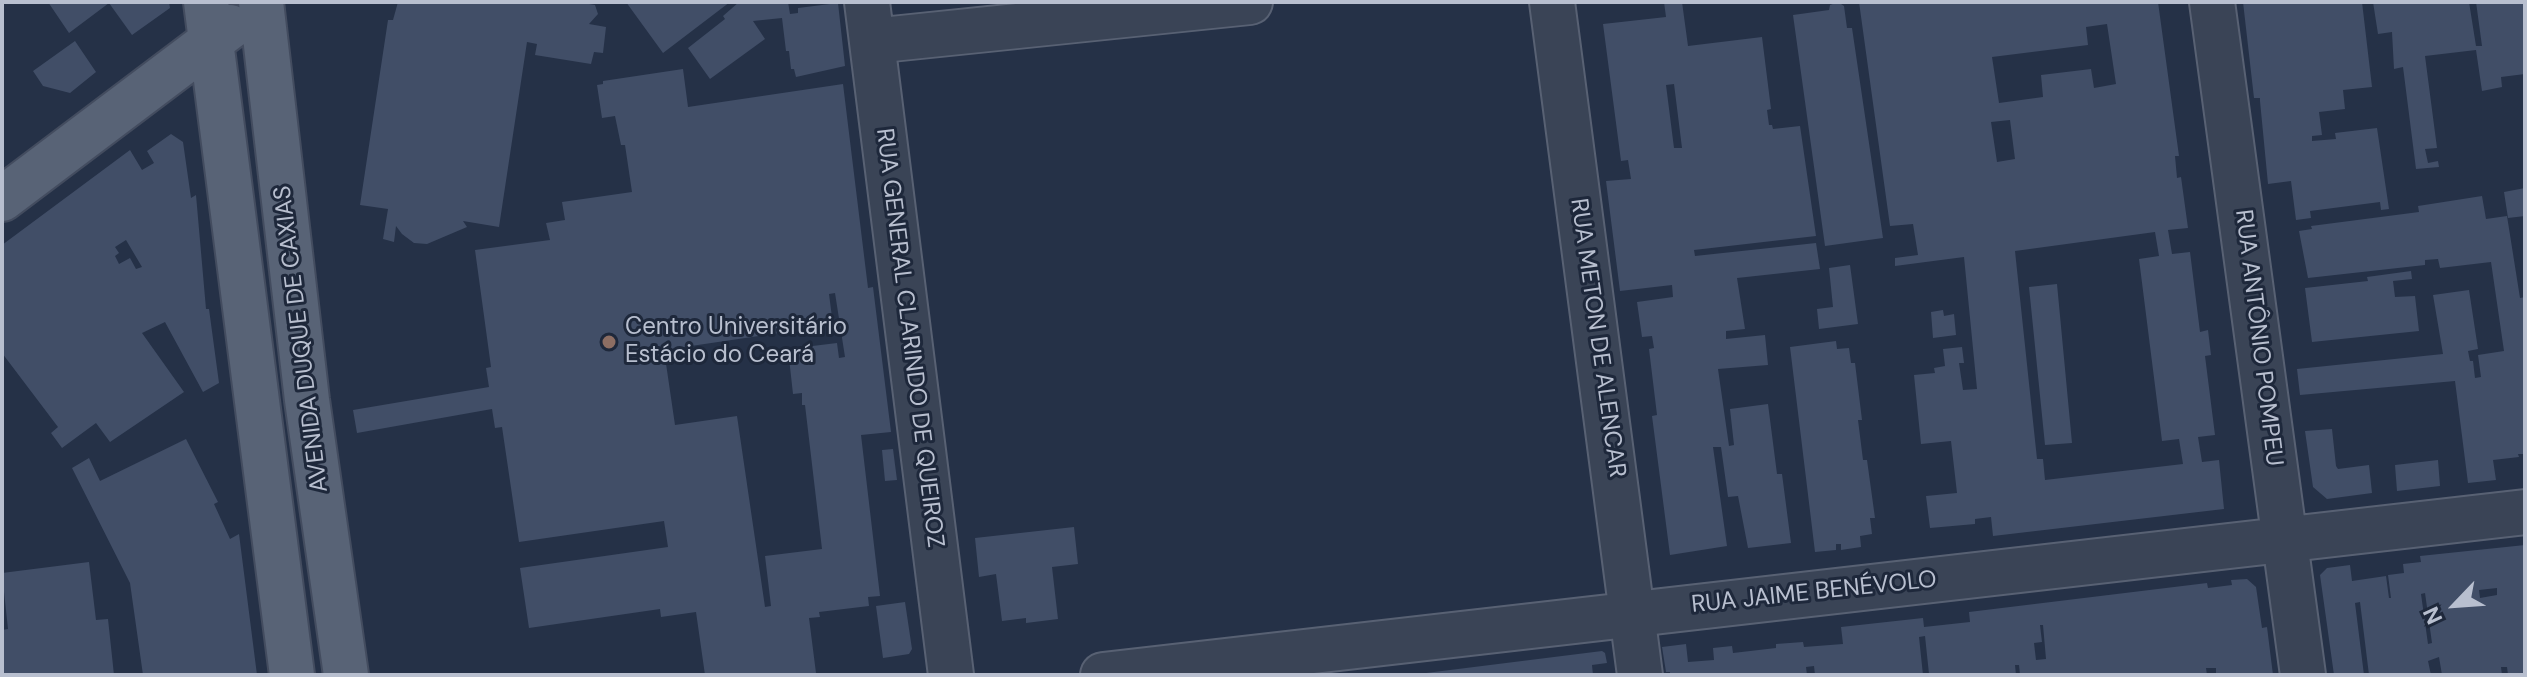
<!DOCTYPE html>
<meta charset="utf-8">
<style>
body{margin:0}
#map{position:relative;width:2527px;height:677px;overflow:hidden;background:#253147;font-family:"DM Sans",sans-serif}
canvas{display:block}
.frame{position:absolute;inset:0;border:4px solid #b8bfcf;pointer-events:none}
.north{position:absolute;left:2415px;top:565px;width:80px;height:80px;-webkit-text-stroke:6px #1e283b;paint-order:stroke;rotate:245deg;font-size:22px;font-weight:700;line-height:32px;text-align:center;color:#b8bfcf}
.north::after{content:'';display:block;margin:auto;width:28px;height:36px;background:#b8bfcf;clip-path:polygon(50% 0,100% 100%,50% 72%,0 100%)}
</style>
<div id="map">
<canvas width="2527" height="677"></canvas>
<div class="frame"></div>
<div class="north">N</div>
</div>
<script>
const ctx = document.querySelector('canvas').getContext('2d');
ctx.lineJoin = 'round';
function fillPath(path, color) {
  ctx.fillStyle = color;
  ctx.fill(path, 'evenodd');
}
function trace(path, color, width, dash) {
  ctx.strokeStyle = color;
  ctx.lineWidth = width;
  ctx.lineCap = dash ? 'butt' : 'round';
  ctx.setLineDash(dash || []);
  ctx.stroke(path);
}
function write(font, color, halo, rows, align = 'center') {
  ctx.font = font + ' "DM Sans",sans-serif';
  ctx.lineWidth = 6;
  ctx.setLineDash([]);
  ctx.textBaseline = 'middle';
  ctx.strokeStyle = halo;
  ctx.fillStyle = color;
  for (const [text, x, y, turn = 0] of rows) {
    ctx.save();
    ctx.translate(x, y);
    ctx.rotate((+turn || 0) * Math.PI / 180);
    ctx.textAlign = isNaN(turn) ? turn : align;
    if (halo) ctx.strokeText(text, 0, 0);
    ctx.fillText(text, 0, 0);
    ctx.restore();
  }
}
fillPath(new Path2D(`
 M48 2H169L170 8 132 35 109 3 69 33Z
 M398 2H577L595 5 598 14 589 24 606 27 603 53 594 52 591 64 535 55 537 44 527 42 499 227 463 221 467 227 427 244 414 243 402 234 396 226 394 242 383 239 388 209 360 205 388 20H393Z
 M626 2H730L663 53Z
 M739 2H788L790 14 798 13V8L838 3 845 66 796 77 794 69H791L789 51H786L782 18 753 21 765 39 710 79 688 48 725 19 723 16Z
 M1664 2H1682L1688 46 1762 37 1771 109 1767 110 1769 125H1772L1773 129 1800 126 1816 236 1694 250 1695 256 1816 243 1820 269 1737 278 1745 329 1726 331V339L1765 335 1768 365 1718 369 1729 446 1734 445 1730 409 1768 404 1777 474H1782L1791 543 1748 548 1738 496 1728 497 1721 447H1713L1727 546 1670 555 1652 416 1657 415 1649 349 1654 348 1652 336 1642 337 1637 302 1673 297 1672 285 1620 291 1606 181 1631 179 1628 160 1621 161 1603 24 1666 17ZM1674 84 1682 148H1674L1666 85Z
 M1838 2 1844 6 1847 28H1852L1883 238 1825 246 1793 15 1829 10 1830 5Z
 M1859 2H2158L2179 156H2175L2177 178 2181 177 2188 228 2168 230 2172 254 2190 252 2200 332 2208 330 2211 355 2205 356 2215 435 2198 437 2202 462 2219 460 2224 509 1993 536 1991 517 1975 519V524L1930 528 1926 496 1957 493 1951 441 1921 444 1914 375 1935 373 1934 368 1945 366 1943 349 1962 347 1964 363H1959L1963 390 1977 389 1964 257 1895 266V258L1918 255 1913 224 1890 226ZM2107 24 2116 84 2094 88 2091 69 2041 75 2043 97 1999 103 1992 57 2088 45 2086 27ZM2010 120 2015 159 1997 162 1991 122ZM2155 232 2159 256 2139 259 2162 441 2179 439 2183 464 2045 480 2043 459H2037L2015 251Z
 M2243 2H2362L2372 87 2343 90 2345 109 2319 112 2322 135 2312 136V141L2336 139 2335 133 2377 128 2389 209 2381 210 2380 202 2310 211 2311 218 2296 220 2291 181 2268 184 2260 101V98H2254Z
 M2373 2H2469L2476 46H2482L2476 2H2524L2525 74 2501 77 2502 87 2482 91 2476 50 2425 56 2437 148 2425 149 2428 163 2438 161 2439 167 2416 169 2403 67 2394 69 2392 32 2378 34Z
 M75 41 96 72 70 93 43 86 33 71Z
 M683 69 688 107 843 84 868 288 873 287 891 432 861 435 880 596 868 597 869 606 819 612 820 617 809 618 816 673 796 675H705L696 612 661 617 660 609 529 628 520 568 668 547 664 521 519 542 502 427 495 428 492 409 357 433 353 410 489 387 486 368 491 367 475 250 550 240 546 223 565 220 562 202 632 192 625 145H621L615 116 602 118 597 85 603 84V81ZM835 293 845 357 839 358 837 343 788 349 793 394 802 393V405H805L822 549 765 556 771 606 765 607 737 416 675 425 664 350 833 325 829 294Z
 M171 134 183 142 191 198 196 195 206 309H209L219 383 203 392 165 322 142 333 184 392 110 442 96 423 62 448 51 433 58 427 2 353V245L130 150 142 170 154 163 147 151ZM126 240 142 267 136 269 130 258 119 264 115 256 119 253 115 247Z
 M2525 188V216L2508 218 2504 192Z
 M2482 196 2486 219 2507 216 2520 298 2525 297V454H2518L2519 457 2493 460 2496 480 2468 483 2455 381 2300 395 2297 369 2443 354 2433 295 2469 290 2478 349 2468 351 2470 361H2473L2475 378 2481 377 2478 355 2504 351 2491 262 2440 268 2438 259 2425 260V265L2308 278 2299 231 2312 229 2311 226 2419 212 2418 206Z
 M1850 265 1858 324 1819 329 1817 309 1833 307 1829 268Z
 M2411 271 2412 279 2393 281 2395 297 2415 296 2419 331 2312 342 2305 288 2368 281 2367 277Z
 M2057 284 2072 443 2045 445 2029 287Z
 M1943 310 1944 316 1954 314 1956 335 1933 338 1931 312Z
 M1836 341 1837 349 1849 348 1851 363H1855L1862 420H1858L1863 460H1867L1875 518H1870L1872 534 1860 536 1861 547 1841 550V544H1836V550L1815 552 1790 347Z
 M2332 429 2336 466 2338 469 2369 465 2372 493 2327 499 2313 487 2305 431Z
 M186 439 218 502 214 504 230 539 239 534 257 675H143L130 583 72 468 89 458 100 481Z
 M893 449 897 480 885 481 882 450Z
 M2438 460 2440 486 2397 491 2395 465Z
 M1074 527 1078 564 1052 567 1058 619 1026 623V618L1002 621 996 574 979 577 975 538Z
 M2525 545V675H2508L2507 667H2501L2502 675H2442L2439 657 2428 661 2431 675H2369L2360 602 2355 603 2364 675H2334L2320 575 2327 568 2350 565 2352 581 2386 576 2389 598H2391L2388 575 2404 573 2403 564 2421 562 2420 556ZM2497 588V595L2480 598 2479 590ZM2425 593 2432 643 2428 644 2421 594Z
 M89 562 96 620 108 619 114 675H2V630L8 629 2 573Z
 M2247 579 2256 587 2262 628 2267 627 2273 675H2216V668H2206L2207 675H2020L2019 665H2015L2016 675 1929 674 1925 636 1919 637 1923 675H1815L1814 666 1806 667 1807 675H1670V672H1666L1662 647 1686 644 1688 662 1714 660 1713 648 1732 646 1733 653 1776 648V644L1803 642 1804 647 1843 644 1841 627 1923 618 1924 627 1970 622 1969 612 2207 583 2208 588 2232 585 2231 580ZM2040 625H2043L2046 659 2036 660 2034 643 2042 642Z
 M905 602 912 649 909 654 883 658 876 606Z
 M1602 651 1605 653 1607 663 1592 665 1593 675H1426V673Z`), '#414e67');
const minor = new Path2D(`
 M867 2 951 675
 M1552 2 1640 675
 M2212 2 2303 675
 M872 41 1250 2
 M1103 675 2525 512`);
const major = new Path2D(`
 M206 2 292 675
 M261 2 307 400 346 675
 M2 199 230 27`);
trace(minor, '#586173', 48);
trace(major, '#434c5f', 48);
trace(minor, '#3a4456', 44);
trace(major, '#586376', 44);
for (const [x, y, r, color] of [
 [609,342,8,"#8d6e63"]
]) {
  const dot = new Path2D();
  dot.arc(x, y, r, 0, 2 * Math.PI);
  ctx.fillStyle = color;
  ctx.fill(dot);
  trace(dot, '#1e283b', 3);
}
write('24px', '#b8bfcf', '#1e283b', [
 ["Centro Universitário",625,328],
 ["Estácio do Ceará",625,356]
], 'left');
write('24px', '#b8bfcf', '#1e283b', [
 ["RUA GENERAL CLARINDO DE QUEIROZ",909,338,83],
 ["RUA METON DE ALENCAR",1597,338,82],
 ["RUA ANTÔNIO POMPEU",2258,338,83],
 ["AVENIDA DUQUE DE CAXIAS",302,339,-97],
 ["RUA JAIME BENÉVOLO",1814,593,-6]
]);
</script>
